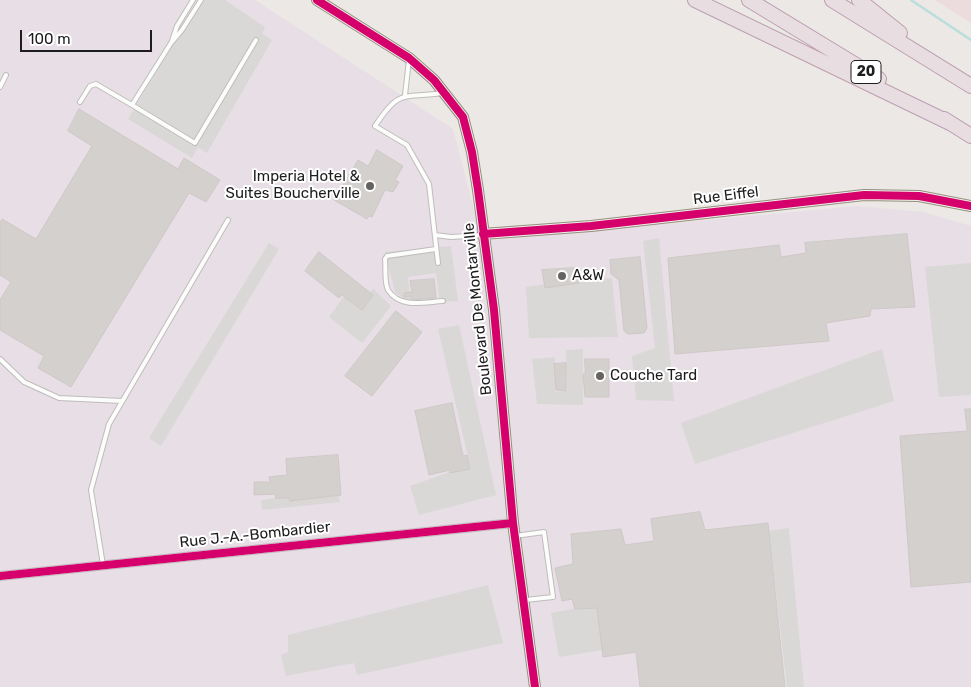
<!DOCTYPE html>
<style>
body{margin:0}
#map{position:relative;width:971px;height:687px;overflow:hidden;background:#ebe8e5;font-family:Rubik,sans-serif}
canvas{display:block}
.scale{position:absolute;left:20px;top:30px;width:132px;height:22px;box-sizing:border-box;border:2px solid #1d1d1d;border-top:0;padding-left:6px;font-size:15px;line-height:18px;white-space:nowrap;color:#1d1d1d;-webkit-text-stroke:4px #fff;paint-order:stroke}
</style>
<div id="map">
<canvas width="971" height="687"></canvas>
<div class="scale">100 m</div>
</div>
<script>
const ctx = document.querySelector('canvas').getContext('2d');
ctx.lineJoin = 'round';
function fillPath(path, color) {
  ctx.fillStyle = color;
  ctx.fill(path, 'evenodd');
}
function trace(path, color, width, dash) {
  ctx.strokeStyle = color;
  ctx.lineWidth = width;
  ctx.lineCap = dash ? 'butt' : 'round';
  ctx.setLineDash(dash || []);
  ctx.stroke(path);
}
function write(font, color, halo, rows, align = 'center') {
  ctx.font = font + ' Rubik,sans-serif';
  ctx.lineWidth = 4;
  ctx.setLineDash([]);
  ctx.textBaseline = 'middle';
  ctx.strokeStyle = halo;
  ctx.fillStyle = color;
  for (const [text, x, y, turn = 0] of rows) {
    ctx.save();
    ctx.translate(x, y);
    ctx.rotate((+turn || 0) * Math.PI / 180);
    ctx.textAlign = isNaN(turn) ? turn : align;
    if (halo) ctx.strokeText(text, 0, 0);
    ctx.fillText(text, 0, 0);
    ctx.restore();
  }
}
fillPath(new Path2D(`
 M935 0H971V23Z`), '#eddcde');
fillPath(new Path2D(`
 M0 0H255L453 129 482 241 857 206 923 212 971 226V687H0Z`), '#e8dee6');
fillPath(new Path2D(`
 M200 0H225L265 27 262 34 272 40 207 153 198 147 192 158 128 119Z
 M659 238 674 401 636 400 632 356 655 348 643 241Z
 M269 243 279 249 161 446 149 438Z
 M451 246 458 301 440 302 436 273 408 277 411 304 395 292 385 252Z
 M971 263V395L939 397 925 267Z
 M612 278 618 337 529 338 526 287 584 279Z
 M373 289 391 306 362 343 329 317 345 295 359 305Z
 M459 325 496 495 419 515 410 486 470 465 438 329Z
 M583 349V405L537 404 532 359 555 357V392L567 391 566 350Z
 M882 349 894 401 695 464 681 423Z
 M337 489 340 502 262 510 261 500Z
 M789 528 804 687H787L769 531Z
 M488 585 503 643 357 675 354 663 286 676 281 655 288 652V635Z
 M597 604 603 650 559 657 551 613Z`), '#d9d8d6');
trace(new Path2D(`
 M911 0 971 40`), '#badedc', 2.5);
const building = new Path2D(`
 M79 109 178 169 184 158 220 180 206 202 189 193 71 387 38 368 44 356 0 330V300L11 282 0 275V223L2 219 36 239 92 146 68 131Z
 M377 150 403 166 395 180 399 182 393 192 385 190 372 217 369 216 367 219 334 200 358 160 368 166Z
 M907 234 915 307 871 309 870 316 826 323 829 341 675 354 668 258 779 245 781 257 806 253 805 243Z
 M319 252 373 295 362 310 342 295 339 298 305 271Z
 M640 257 647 328 644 333 628 334 624 331 619 280 611 274 610 260Z
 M575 268 579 283 545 288 542 270Z
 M434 279 436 298 411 300V296L404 297V293L412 292 410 281Z
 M396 311 422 332 372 396 345 376Z
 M585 359H609V397H585L583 374H585Z
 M566 363V391L556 390 554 364Z
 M452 403 463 456 467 455 470 469 450 473V470L429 475 415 411Z
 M965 409H971V582L911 587 900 436 967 431Z
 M338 455 341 495 290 501 289 498H276L275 494 254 495V482H270L269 477 287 475 286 459Z
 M700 512 705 530 768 523 785 687H640L636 652 603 657 597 608 575 609 572 599 562 601 555 568 573 564 571 534 621 529 625 545 654 541 651 519Z`);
fillPath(building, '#d3d0ce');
trace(building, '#cec9c7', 1);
const lane = new Path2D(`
 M172 41 177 26 193 0
 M0 87 6 75
 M405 95 409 60
 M80 102 90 86 96 84 132 105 171 43 182 30 201 0
 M132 105 195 143 256 40
 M435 235 451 237 483 235
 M436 249 387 256 385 259C386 268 384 282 388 290 400 309 425 302 443 301
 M438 263 429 184 407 145 375 126C400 88 402 99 442 93
 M0 359 24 382 59 398 122 401
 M515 536 544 532 553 597 525 600
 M103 565 91 490 109 424 228 220`);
const street = new Path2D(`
 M0 576 513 523`);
const secondary = new Path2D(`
 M317 0 409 58 434 80 463 117 472 152 478 190 494 310 513 523 535 687
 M483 234 591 226 864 195 919 196 971 206`);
const highway = new Path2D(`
 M695 0 952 124
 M749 0 879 79
 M832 0 971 86
 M859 0 900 33
 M944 119 971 136`);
trace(lane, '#bebdbc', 6);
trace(street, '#bebdbc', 10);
trace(secondary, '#94907e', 12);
trace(highway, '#be9eb0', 16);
trace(lane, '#fcfcfb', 4);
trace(street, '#fcfcfb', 8);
trace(secondary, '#f2f0ea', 10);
trace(highway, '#e8dee2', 14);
trace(new Path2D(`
 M317 0 409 58 434 80 463 117 472 152 478 190 494 310 513 523 535 687
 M483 234 591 226 864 195 919 196 971 206
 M0 576 513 523`), '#d6006c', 8);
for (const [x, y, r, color] of [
 [370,186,5,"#656463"],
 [562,276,5,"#656463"],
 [600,376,5,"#656463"]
]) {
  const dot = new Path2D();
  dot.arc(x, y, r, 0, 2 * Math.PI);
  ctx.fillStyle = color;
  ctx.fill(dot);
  trace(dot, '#fff', 2);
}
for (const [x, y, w] of [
 [866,72,30]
]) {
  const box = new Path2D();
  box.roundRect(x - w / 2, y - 11.5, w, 23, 4);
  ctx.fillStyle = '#fff';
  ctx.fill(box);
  trace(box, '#1d1d1d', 1);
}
write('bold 14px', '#1d1d1d', null, [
 ["20",866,72]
]);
write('15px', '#1d1d1d', '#fff', [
 ["Imperia Hotel &",360,177,"right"],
 ["Suites Boucherville",360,194,"right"],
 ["A&W",572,276],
 ["Couche Tard",610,376]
], 'left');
write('15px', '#1d1d1d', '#fff', [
 ["Rue Eiffel",726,196,-7],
 ["Boulevard De Montarville",478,309,-96],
 ["Rue J.-A.-Bombardier",255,535,-6]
]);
</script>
